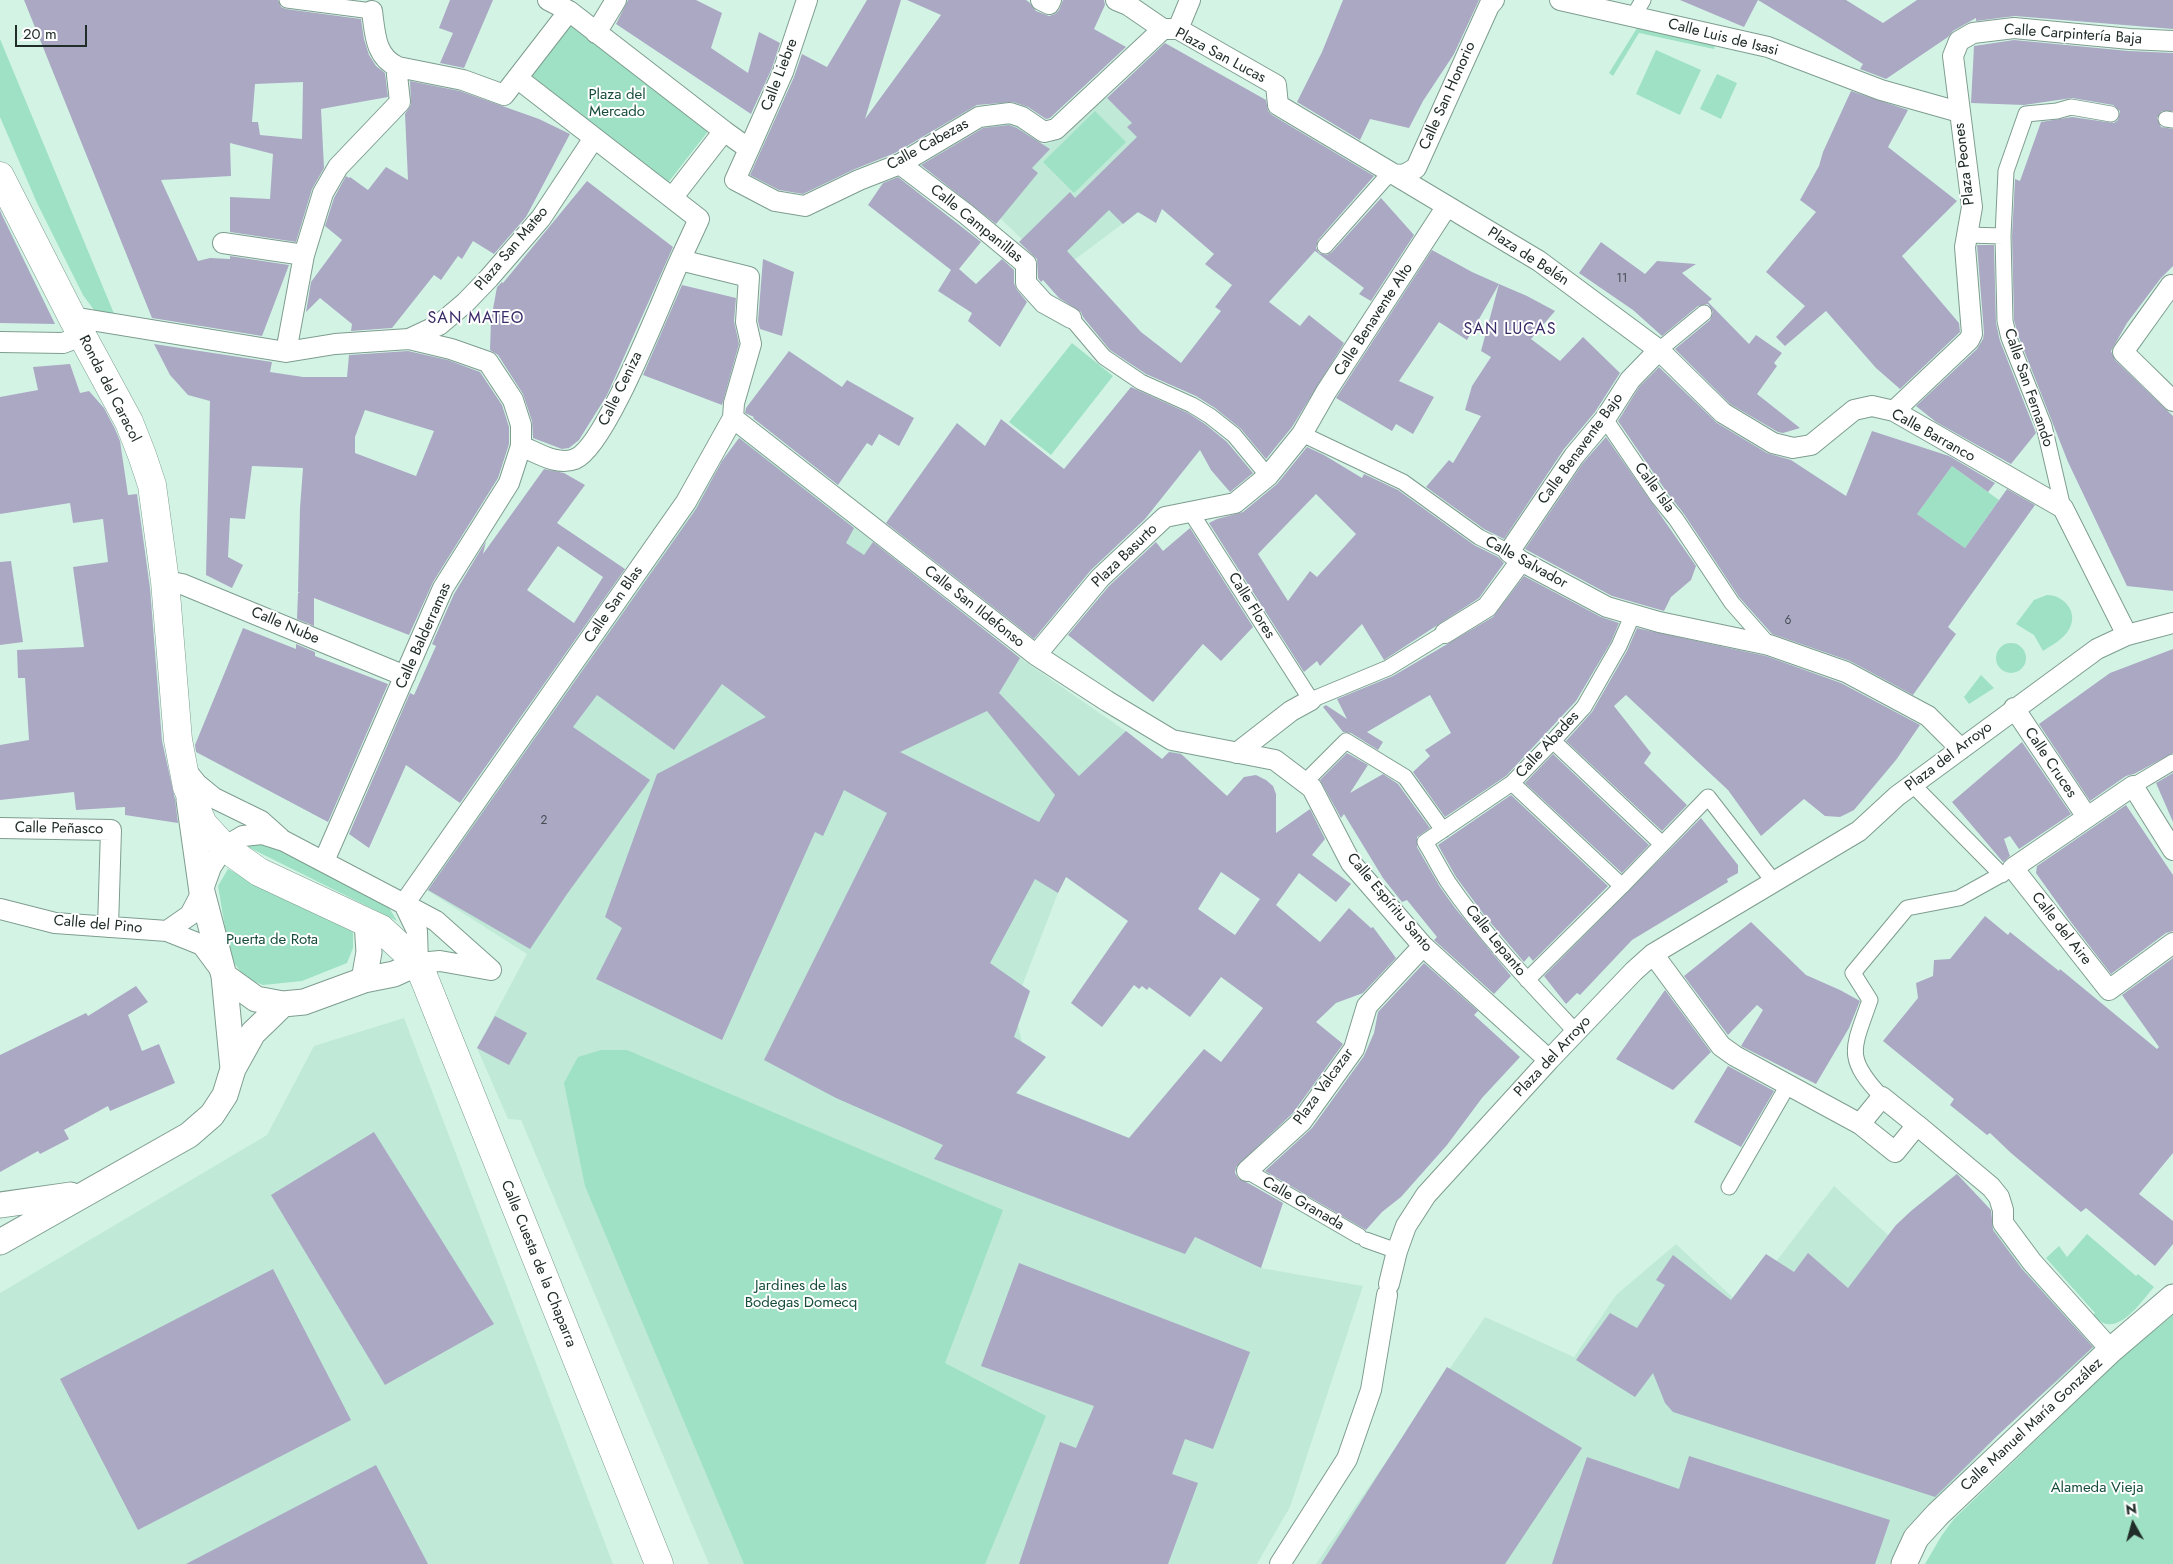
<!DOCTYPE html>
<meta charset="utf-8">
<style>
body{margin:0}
#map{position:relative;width:2173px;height:1564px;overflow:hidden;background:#d3f4e5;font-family:Jost,sans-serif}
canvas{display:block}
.north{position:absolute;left:2108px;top:1499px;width:50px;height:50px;-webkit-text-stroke:4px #fff;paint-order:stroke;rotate:353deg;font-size:14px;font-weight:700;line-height:20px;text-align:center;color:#212d28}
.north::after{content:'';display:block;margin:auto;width:18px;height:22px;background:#212d28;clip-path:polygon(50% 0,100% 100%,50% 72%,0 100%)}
.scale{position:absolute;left:15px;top:25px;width:72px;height:22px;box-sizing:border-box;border:2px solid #212d28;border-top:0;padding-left:6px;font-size:15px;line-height:18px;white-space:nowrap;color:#212d28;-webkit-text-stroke:4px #fff;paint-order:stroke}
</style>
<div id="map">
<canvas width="2173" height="1564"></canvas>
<div class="north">N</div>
<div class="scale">20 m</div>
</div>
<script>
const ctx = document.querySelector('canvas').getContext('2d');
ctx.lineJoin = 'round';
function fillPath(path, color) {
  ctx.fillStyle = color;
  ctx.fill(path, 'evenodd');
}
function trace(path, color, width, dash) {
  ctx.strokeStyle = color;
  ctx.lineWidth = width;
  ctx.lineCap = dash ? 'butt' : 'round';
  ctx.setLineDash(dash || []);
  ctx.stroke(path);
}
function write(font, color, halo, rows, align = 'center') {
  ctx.font = font + ' Jost,sans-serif';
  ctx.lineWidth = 4;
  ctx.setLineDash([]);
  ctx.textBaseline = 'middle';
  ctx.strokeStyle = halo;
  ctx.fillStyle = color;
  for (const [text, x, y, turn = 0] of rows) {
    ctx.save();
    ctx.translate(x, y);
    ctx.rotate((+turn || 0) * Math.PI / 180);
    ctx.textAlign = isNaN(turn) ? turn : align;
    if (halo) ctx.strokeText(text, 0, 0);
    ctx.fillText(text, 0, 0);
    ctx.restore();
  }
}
fillPath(new Path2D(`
 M1103 94 1114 105 1138 117 1144 214 1137 213 1057 273 978 197 980 130 986 126 1010 121 1042 144 1050 143 1058 138Z
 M740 437 1020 658 1127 732 1162 759 1174 747 1227 796 1163 874 1080 849 1058 893 1022 986 1030 991 1018 1025 1022 1042 1046 1057 1017 1093 1129 1138 1180 1079 1263 1145 1211 1193 1192 1236 1261 1268 1363 1286 1290 1507 1257 1564H709L521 1120 508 1119 477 1048 527 954 422 887Z
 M404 1018 613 1564H0V1293L267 1135 314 1046Z
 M1957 1173 2028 1265 2098 1350 2044 1392 1998 1435 1931 1507 1905 1530 1890 1564H1316L1485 1317 1574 1357 1616 1295 1676 1244 1742 1306 1834 1186 1888 1235 1911 1211Z`), '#c0e9d7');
fillPath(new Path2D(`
 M568 23 709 130 667 184 526 77Z
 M1637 28 1715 45 1714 49 1639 33 1613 76 1609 73Z
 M0 39 115 316 94 310 83 295 37 203 0 117Z
 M1656 50 1701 70 1680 115 1636 94Z
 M1717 74 1737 83 1721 119 1700 109Z
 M1095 111 1126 142 1074 193 1043 162Z
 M1072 343 1113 376 1051 455 1009 422Z
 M1952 466 1999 500 1965 548 1917 514Z
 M2047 595C2065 595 2080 614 2068 631 2062 640 2052 645 2043 651L2034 635 2016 624 2034 600Z
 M1996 658a15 15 0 1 1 30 0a15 15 0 1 1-30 0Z
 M1981 675 1994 688 1969 704 1964 697Z
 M267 843 388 906 397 921 246 846Z
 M228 869 353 932V948L347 963 302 981 263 985 245 978 230 957 218 886Z
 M601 1050H627L1003 1210 945 1363 1046 1416 985 1564H744L585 1186 564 1083 578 1057Z
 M2087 1234 2136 1276 2138 1274 2154 1287C2140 1303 2115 1342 2093 1315L2095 1313 2046 1258 2059 1246 2067 1257Z
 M2173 1315V1564H1925L1942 1535 1954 1519 2122 1357Z`), '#9ee1c4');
fillPath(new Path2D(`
 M24 0H278L281 7 286 9 361 19 364 39 369 55 376 66 385 73 388 97 321 109 324 168 312 189 296 242 230 232V197L270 199 273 154 230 143 231 176 161 180 198 261 210 258 230 259V256L289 265 262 336 152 318ZM303 82 302 139 260 135 258 122H252L255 84Z
 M450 0H493L464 68 440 63 453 33 439 28Z
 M628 0H696L722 13 711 48 748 73 759 32 780 43 772 68 751 114 616 24Z
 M867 0H901L865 119 941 15 907 0H1026L1029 2 1036 11 1049 16 1055 14 1059 10 1063 0H1104L1105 5 1094 29 1126 47 1050 118 1046 119 1028 107 1013 102 977 105 895 153 855 169 803 194 779 190 750 175 794 77 802 54 827 67Z
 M1343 0H1479L1454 54 1423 101 1409 128 1370 119 1360 140 1297 102 1322 52Z
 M1680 0H1846L1883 23 1917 0H2173V29L2015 16 1976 21V18L1953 31 1948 37 1886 79 1860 69 1863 64 1758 0 1744 27Z
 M2014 40 2129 51 2173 53V111H2162L2157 118 2161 127 2173 129V266L2161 278 2127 323 2111 351 2115 360 2173 416V591L2127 586 2068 462 2018 335 2014 320 2012 236 2015 179 2020 181 2041 122 2072 117 2114 123 2118 120 2120 111 2113 105 2072 98 2024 105 1971 103 1974 46Z
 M1165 43 1266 100 1268 111 1272 115 1374 176 1318 240 1316 248 1319 253 1327 255 1332 252 1381 198 1414 235 1371 301 1359 294 1364 288 1315 251 1269 302 1300 326 1309 315 1344 343 1292 427 1266 459 1241 429 1215 408 1196 396 1146 374 1110 350 1083 317 1081 312 1059 298 1043 280 1041 282 1038 278 1037 259 1019 242 1070 192 1075 198 1137 137 1127 127 1132 123 1107 98ZM1162 209 1214 254 1205 264 1232 285 1215 307 1221 311 1181 363 1141 332 1067 251 1109 210 1123 224 1138 212 1156 223Z
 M410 81 460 91 539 119 570 134 526 217 494 254 473 241 462 259 458 256 441 280 434 275 392 328 351 331 352 324 320 298 306 312 311 282 342 240 325 226 334 198 346 176 349 178 350 177 368 190 386 167 408 180 405 114 411 105Z
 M1851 91 1908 110 1888 147 1957 201 1902 256 1959 323 1960 332 1900 389 1876 368 1826 311 1785 346 1776 337 1805 306 1766 272 1816 212 1800 200 1819 166 1823 152Z
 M1009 125 1017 128 1050 149 1032 168 1038 173 996 224 921 165 983 128Z
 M898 177 981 242 959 269 976 284 1002 259 1014 270V283L1017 290 1027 302 1000 347 968 321 972 313 938 291 951 270 868 205 883 183Z
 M587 181 673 247 607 395 579 440 569 448 562 449 533 438 532 421 523 394 498 355 490 350 491 320 497 287 502 282 503 283Z
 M0 210 2 215 55 324 0 323Z
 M1601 242 1645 274 1657 261 1696 264 1682 273 1712 299 1708 302 1749 344 1756 335 1782 353 1774 363 1777 366 1757 394 1800 428 1783 433 1778 432 1730 404 1675 349 1710 320 1713 312 1708 304 1698 306 1662 336 1633 310 1579 273Z
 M1977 245H1994L1996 323 2000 341 2036 433 2011 464 1936 422 1916 406 1977 349 1983 339 1984 333Z
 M1432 250 1472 272 1499 284 1467 340 1439 322 1399 381 1434 397 1413 434 1396 424 1392 431 1336 398Z
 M763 259 794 272 782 336 760 329 758 321Z
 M1499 284 1527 296 1555 311 1531 339 1560 361 1583 337 1620 373 1595 412 1564 449 1504 539 1484 529 1426 487 1449 460 1453 463 1481 416 1465 410 1472 386 1491 357 1481 351Z
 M682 285 736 298 734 321 739 344 722 405 643 375Z
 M154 344 272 362 270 372 303 377H347L349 355 408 351 448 360 480 372 502 405 509 427V444L498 478 433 582 409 635 314 598V626L297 619 298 593H300L298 592 300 508 303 468 252 466 245 519 230 518 228 557 243 565 232 588 206 575 210 401 188 395 170 375ZM365 410 434 431 416 476 355 453V437Z
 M789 351 842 387 847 380 914 418 899 446 879 434 872 446 867 443 838 485 753 418 754 417 745 413 746 408Z
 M70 364 80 393 89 391 104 408 115 429 120 441 128 495 137 494 150 588 162 741 175 799 178 823 125 815V807L76 810 74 792 0 800V745L29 740 25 678H18L17 650 84 647 73 567 108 562 103 519 73 523 70 503 0 514V397L38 390 33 367Z
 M1659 367 1717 423 1767 453 1791 460 1846 496 1872 431 1949 456 1995 483 1988 492 1952 466 1917 514 1965 548 2007 489 2035 505 1948 627 1956 634 1913 695 1850 661 1772 634 1739 597 1684 514 1666 491 1618 421 1639 387Z
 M1131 387 1188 413 1205 424 1227 442 1253 473 1230 492 1211 470 1200 450 1145 519 1091 570 1034 639 886 523 957 423 985 446 1001 419 1064 469Z
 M1606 437 1696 566 1691 580 1671 597 1664 611 1612 596 1525 549 1583 463Z
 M739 438 854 528 846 543 864 555 873 542 1020 658 999 693 1079 776 1126 731 1162 759 1169 752 1181 754 1227 796 1244 777 1256 775 1266 780 1273 786 1276 794V833L1310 809 1325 839 1312 855 1351 884 1336 902 1299 873 1276 905 1320 942 1349 908 1371 928 1373 927 1396 958 1363 993 1336 1003 1316 1022 1343 1044 1293 1113 1236 1167 1235 1173 1239 1179 1248 1183 1283 1203 1261 1268 1195 1237 1185 1254 934 1159 943 1145 836 1098 764 1060 887 813 844 790 823 836 815 832 722 1040 596 979 622 928 605 917 657 774 766 717 722 684 674 750 597 695 573 727 650 780 567 894 530 949 428 890 696 509 722 461ZM987 711 1055 795 1039 822 900 752ZM1221 872 1260 899 1235 935 1198 909ZM1066 877 1128 921 1071 1003 1102 1027 1134 985 1139 989 1142 986 1147 990 1149 987 1190 1017 1221 977 1263 1008 1221 1062 1204 1049 1129 1138 1016 1093 1046 1057 1014 1037 1030 991 990 963 1035 879 1058 893Z
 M1307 447 1324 455 1362 478 1364 474 1398 490 1474 545 1498 557 1504 563 1479 598 1384 660 1362 624 1320 666 1317 661 1304 672 1209 523 1217 519 1243 512 1277 484ZM1316 494 1356 534 1317 577 1310 571 1288 601 1258 554Z
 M544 469 564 473 585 485 557 523 625 569 460 803 406 765 369 848 349 834 410 693 414 695 436 646 432 644 454 594 486 541 483 554ZM558 546 603 577 574 623 527 590Z
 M1190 528 1253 627 1221 661 1203 644 1153 702 1068 635 1109 586 1156 542 1163 551Z
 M11 561 23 642 0 645V562Z
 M1524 576 1601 617 1619 623 1611 642 1576 701 1506 776 1445 817 1413 772 1430 756 1425 750 1451 733 1430 695 1367 732 1383 742 1378 750 1351 733 1343 732 1323 707 1326 705 1347 719 1337 699 1393 676 1493 617Z
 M243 628 296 649V644L315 652V656L388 684 328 822 196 752 195 745Z
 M1637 628 1766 656 1841 683 1920 725 1896 760 1854 810 1840 817 1825 816 1804 799 1761 836 1728 790 1626 695 1614 706 1651 753 1644 763 1687 805 1662 831 1566 741 1592 712 1627 651Z
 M2173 649V753L2134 774 2126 776 2090 801 2039 724 2110 673Z
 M2022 742 2071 814 2019 849 2010 836 2004 839 2010 856 2003 862 1952 802Z
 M1347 753 1368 765 1350 793 1383 774 1398 784 1430 828 1417 837V847L1440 887 1455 908 1511 976 1494 994 1434 940 1437 937 1407 900 1402 902 1383 878 1344 814 1341 818 1320 780Z
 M1553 754 1649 845 1622 873 1525 783Z
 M2173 773V822L2156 783Z
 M1511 795 1608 886 1533 961 1529 956 1524 962 1485 916 1456 877 1438 845Z
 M2126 805 2173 875V931L2166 933 2111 974 2071 922 2036 873 2037 866Z
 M1701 818 1738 865V873L1727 879 1728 882 1632 940 1580 995 1577 993 1566 1004 1544 976Z
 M1985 916 2008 935 2010 932 2059 971 2060 969 2157 1049 2159 1047 2122 995 2173 958V1153L2139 1194 2173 1221V1244L2155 1266 2086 1208 2081 1212 2011 1153 1990 1133 1987 1135 1950 1105 1954 1099 1883 1041 1918 998 1916 983 1933 976 1934 960 1950 959Z
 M1751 922 1806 975 1840 990 1860 1001 1849 1028 1816 1084 1741 1046 1763 1010 1757 1005 1728 1035 1684 976Z
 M1424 963 1478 1011 1474 1015 1520 1057 1482 1098 1447 1145 1401 1197 1382 1212 1366 1230 1265 1171 1312 1128 1364 1056 1374 1033 1378 1012Z
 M136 986 148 1002 128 1015 142 1051 159 1044 175 1083 110 1111 108 1106 64 1130 69 1139 40 1154 38 1151 0 1172V1055L86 1013 88 1016Z
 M1665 990 1711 1052 1673 1090 1616 1059Z
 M495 1016 527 1033 509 1065 477 1048Z
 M1728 1066 1774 1091 1741 1147 1694 1122Z
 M374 1132 494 1324 385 1385 271 1195Z
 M1957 1174 1991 1210 1993 1230 2022 1269 2093 1347 1998 1435 1935 1497 1673 1412 1665 1403 1653 1373 1635 1397 1576 1360 1610 1313 1637 1328 1665 1285 1656 1280 1673 1255 1731 1300 1766 1254 1794 1272 1808 1253 1848 1288 1896 1225 1911 1211Z
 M1019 1263 1250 1352 1213 1449 1185 1439 1172 1474 1198 1483 1168 1564H1019L1060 1442 1076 1448 1094 1406 981 1366Z
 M273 1269 351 1420 138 1530 60 1379Z
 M1447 1367 1582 1448 1505 1564H1321Z
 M1689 1456 1890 1520 1875 1564H1552L1587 1457 1679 1489Z
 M376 1465 428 1564H186Z`), '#aba8c4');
const pedestrian = new Path2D(`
 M287 0 372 11
 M1633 17 1643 0
 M2166 119 2173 120
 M1967 235 2003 236 2006 171 2026 114 2057 111 2071 107 2111 114
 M2003 236 2005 321 2009 338 2044 426 2063 508
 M1325 246 1389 174
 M1071 318 1104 357 1141 382 1192 405 1210 416 1234 435 1268 476
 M1659 350 1704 313
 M1605 419 1658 497 1676 519 1732 603 1769 645
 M1302 434 1403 482 1479 537 1509 552
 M1190 511 1311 700 1388 668 1445 633
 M1553 741 1662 844
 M1304 783 1346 741 1405 777 1443 830
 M1512 783 1622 886
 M1912 784 2002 875
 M2133 786 2173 762
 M1527 980 1622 886 1708 797 1774 882
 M1576 1032C1531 984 1485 936 1448 882 1440 869 1433 855 1425 842L1512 783 1553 741 1584 707 1619 646 1633 614
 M1882 1097C1844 1057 1853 1049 1870 1000L1853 973 1907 908 1959 898 2013 868
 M1247 1171 1359 1236
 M1729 1187 1788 1085
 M1366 1240 1397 1251`);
const minor = new Path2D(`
 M548 0 569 11
 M1041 0 1049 4 1051 0
 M1116 0 1128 5 1163 29
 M1560 0 1768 47 1881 90 1959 112
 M372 11C375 33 375 57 398 67L463 80 504 95 569 11 724 131 672 198 517 78
 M1163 29H1178L1276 85 1278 105 1539 261 1659 350 1723 413 1773 443 1793 448 1811 445 1854 410 1872 406 1894 411 2063 508 2127 635
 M1178 29 1190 0
 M596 33 616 0
 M724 131 749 149 735 180 775 201 805 206 859 180 900 164 979 117 1010 113 1022 117 1044 132 1056 129 1163 29
 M749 149 783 72 807 0
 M900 164 966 214 1026 264V283L1044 303 1071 318
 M1389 174 1404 175 1416 168 1489 6 1494 0
 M223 243 304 255
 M2173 286 2171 285 2123 352 2173 401
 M72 317 286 352 335 344 409 339 439 325 465 303 489 278 541 218 594 138
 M0 342 63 343 82 336
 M1659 350 1630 380 1605 419 1574 456 1509 552 1521 561 1607 607 1659 622 1769 645 1846 672 1928 716 1961 749
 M286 352 304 255 323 193 338 167 400 102 397 75 398 67
 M1894 411 1969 340 1972 334 1965 247 1972 207 1953 56 1959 41 1973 33 2014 28 2130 39 2173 41
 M733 418 1036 655 1107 701 1172 740 1275 760 1312 788 1351 863 1423 946 1549 1060
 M521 446C538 453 557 466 575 459 606 447 663 296 680 260
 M165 581 182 584 405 676
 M1445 633 1487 607 1521 561
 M1036 655 1100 578 1165 517 1235 503 1268 476 1302 434 1326 392 1447 206
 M2014 708 2087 817
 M1237 753 1291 711 1311 700
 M185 769 197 784 214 798 261 821 280 838
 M0 828 111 830 108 927
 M2173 850 2133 786 2013 868 2109 990 2173 943
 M324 861 443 588 509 483 521 446V425L513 400 488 362 451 349 409 339
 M0 909 55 923 167 931 202 945 219 968
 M167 931 190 915 202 892 211 867 224 847 243 836 262 834 284 841 404 904 417 931 418 963 440 961 491 970
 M1653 954 1721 1046 1735 1056 1860 1124
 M491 970 436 921 404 904 686 502 733 418 734 403 751 344 746 322 749 277 680 260 699 219 672 198
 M1882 1097 1917 1125 1895 1152 1860 1124Z
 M1917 1125 1991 1187 1999 1197 2003 1210V1223L2032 1262 2111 1350
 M1247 1171 1302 1121 1354 1049 1367 1006 1423 946
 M1389 1284 1397 1251 1406 1226 1426 1195 1549 1060 1634 971 1653 954 1859 831 1897 796 2097 649 2127 635 2173 623
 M1280 1564 1347 1459 1371 1390 1387 1295`);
const tertiary = new Path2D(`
 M189 800 202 892 224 976 233 1069
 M224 976 256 999 283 1004 304 1002 364 980 394 974 418 963
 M364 980 369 952 367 922
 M0 1205 71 1195
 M0 1242 189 1135 212 1115 225 1095 233 1069 253 1033 283 1004
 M1904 1564 1916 1538 1938 1514 2111 1350 2173 1297`);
const secondary = new Path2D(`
 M0 176 72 317 129 422 142 455 152 485 165 581 178 740 187 787 203 824 224 847 259 872 381 929 418 963 659 1564`);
trace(pedestrian, '#7e9d8f', 17);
trace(minor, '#7e9d8f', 22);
trace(tertiary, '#7e9d8f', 27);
trace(secondary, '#7e9d8f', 29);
trace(pedestrian, '#fff', 15);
trace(minor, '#fff', 20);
trace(tertiary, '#fff', 25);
trace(secondary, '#fff', 28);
write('12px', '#444c4f', null, [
 ["11",1622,279],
 ["6",1788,621],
 ["2",544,821]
]);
write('15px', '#212d28', '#fff', [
 ["Calle Carpintería Baja",2073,35,4],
 ["Calle Luis de Isasi",1723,38,14],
 ["Plaza San Lucas",1220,56,28],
 ["Calle Liebre",780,75,-69],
 ["Calle San Honorio",1448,96,-66],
 ["Calle Cabezas",928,145,-29],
 ["Plaza Peones",1965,164,-97],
 ["Calle Campanillas",976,224,39],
 ["Plaza San Mateo",512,249,-50],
 ["Plaza de Belén",1528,257,33],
 ["Calle Benavente Alto",1374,320,-57],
 ["Calle San Fernando",2028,388,71],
 ["Ronda del Caracol",109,389,63],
 ["Calle Ceniza",621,389,-64],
 ["Calle Barranco",1933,436,29],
 ["Calle Benavente Bajo",1581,449,-54],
 ["Calle Isla",1654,488,54],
 ["Plaza Basurto",1125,556,-44],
 ["Calle Salvador",1526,563,29],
 ["Calle San Blas",614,605,-55],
 ["Calle Flores",1251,606,58],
 ["Calle San Ildefonso",974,607,38],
 ["Calle Nube",285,626,23],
 ["Calle Balderramas",424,636,-66],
 ["Calle Abades",1548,745,-47],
 ["Plaza del Arroyo",1949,757,-37],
 ["Calle Cruces",2050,763,56],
 ["Calle Peñasco",59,829,1],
 ["Calle Espíritu Santo",1389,903,50],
 ["Calle del Pino",98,925,5],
 ["Calle del Aire",2061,929,52],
 ["Calle Lepanto",1495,941,51],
 ["Plaza del Arroyo",1553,1057,-47],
 ["Plaza Valcazar",1324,1087,-54],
 ["Calle Granada",1303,1204,30],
 ["Calle Cuesta de la Chaparra",538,1264,68],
 ["Calle Manuel María González",2032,1425,-43]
]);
write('15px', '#164d3a', '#fff', [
 ["Plaza del",617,95],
 ["Mercado",617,112],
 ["Puerta de Rota",272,940],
 ["Jardines de las",801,1286],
 ["Bodegas Domecq",801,1303],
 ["Alameda Vieja",2097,1488]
]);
ctx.letterSpacing = '1px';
write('16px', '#392c68', '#fff', [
 ["SAN MATEO",476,319],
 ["SAN LUCAS",1510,330]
]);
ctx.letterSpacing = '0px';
</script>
